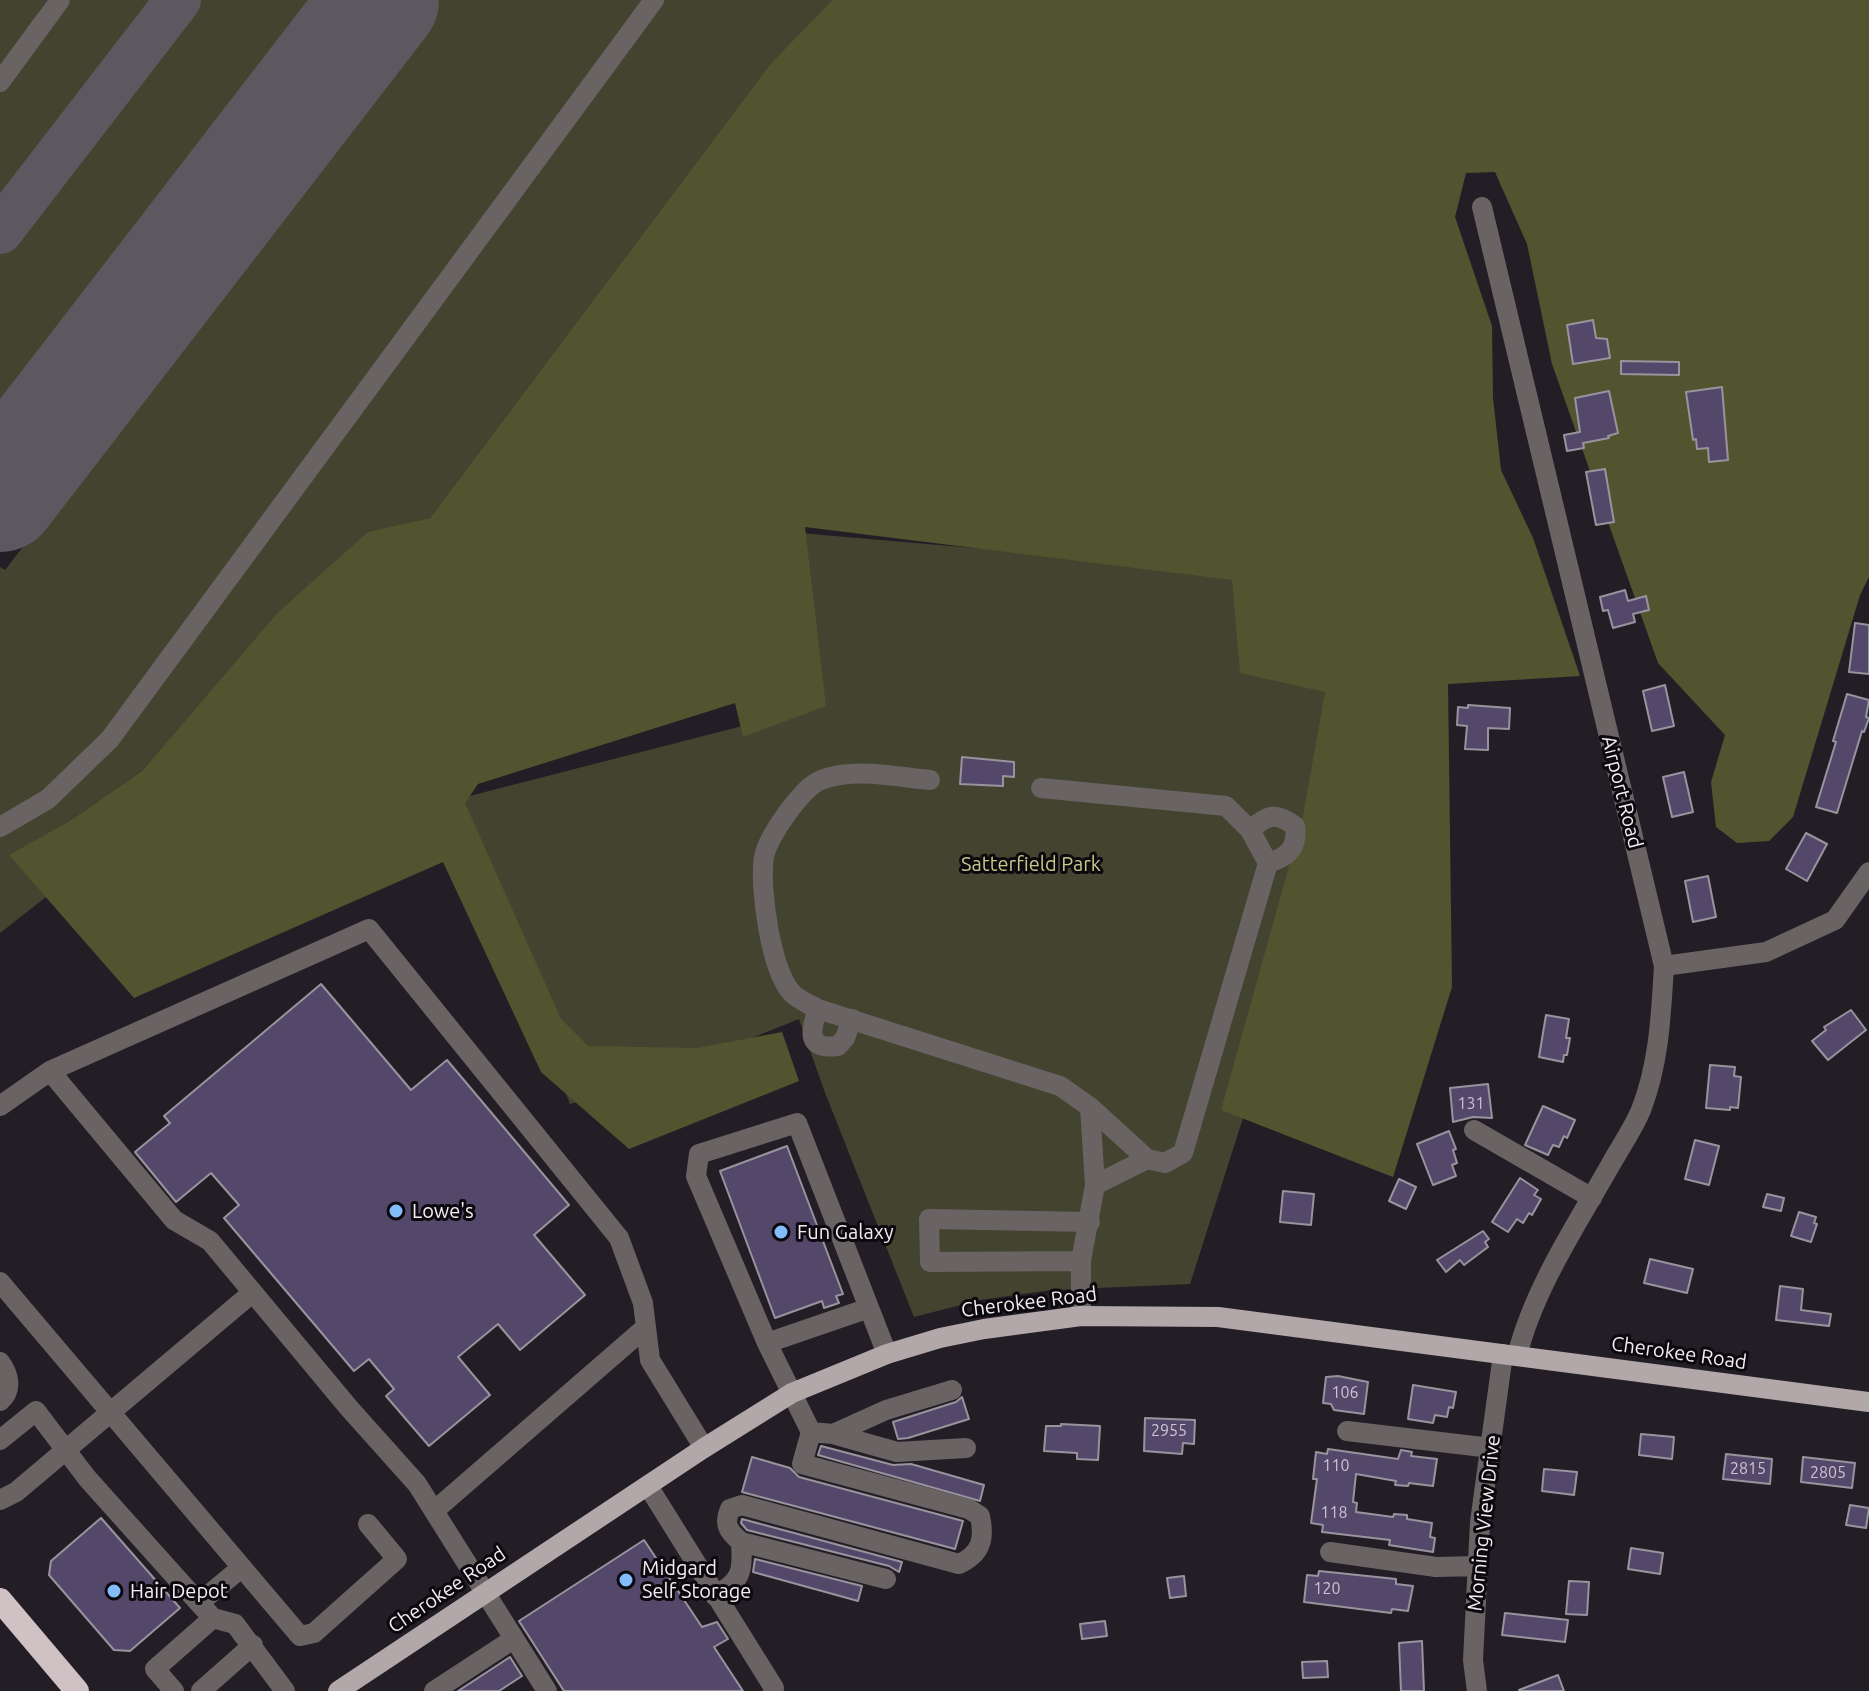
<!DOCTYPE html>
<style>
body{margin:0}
canvas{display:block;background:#231e26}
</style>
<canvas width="1869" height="1691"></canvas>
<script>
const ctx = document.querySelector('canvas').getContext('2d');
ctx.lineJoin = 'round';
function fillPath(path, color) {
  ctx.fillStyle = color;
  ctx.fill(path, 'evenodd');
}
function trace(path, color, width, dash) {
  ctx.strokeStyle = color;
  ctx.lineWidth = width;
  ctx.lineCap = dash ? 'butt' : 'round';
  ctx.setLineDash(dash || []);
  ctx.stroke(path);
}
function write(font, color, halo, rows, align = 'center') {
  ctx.font = font + ' Ubuntu,sans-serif';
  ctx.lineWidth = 6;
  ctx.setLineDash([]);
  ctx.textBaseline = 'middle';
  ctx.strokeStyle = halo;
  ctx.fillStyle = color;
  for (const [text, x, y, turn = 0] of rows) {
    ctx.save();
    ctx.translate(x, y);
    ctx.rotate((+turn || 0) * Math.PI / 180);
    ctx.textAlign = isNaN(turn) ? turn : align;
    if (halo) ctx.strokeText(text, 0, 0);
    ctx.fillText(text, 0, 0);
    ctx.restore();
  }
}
fillPath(new Path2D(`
 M0 0H47L0 70Z
 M70 0H160L0 206V91Z
 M198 0H332L59 352 25 369 0 401V253Z
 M428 0H832L771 63 430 518 368 533 277 613 142 771 71 820 10 855 46 897 0 933V567L5 570 101 447 109 431 110 410Z
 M765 530 1240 571 1384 676 1190 1284 1052 1290 980 1300 914 1317 824 1090 799 1019 617 1092 570 1104 450 801 797 712Z`), '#42442f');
fillPath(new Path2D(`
 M832 0H1869V577L1860 595 1793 817 1769 841 1737 843 1716 827 1711 782 1725 735 1658 663 1552 364 1527 244 1495 172 1466 173 1455 217 1492 326 1493 398 1501 470 1533 538 1580 676 1448 684 1452 987 1393 1177 1221 1110 1303 816 1325 692 1240 673 1232 580 805 527 826 706 743 737 735 703 478 784 465 803 561 1019 588 1046 697 1048 782 1032 799 1081 629 1149 541 1072 443 862 134 998 9 855 71 820 142 771 277 613 368 532 430 518 771 63Z`), '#51542f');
trace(new Path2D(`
 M0 231 178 0`), '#5c585f', 46);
trace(new Path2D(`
 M0 494 381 0`), '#5c585f', 116);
const building = new Path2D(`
 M1593 320 1596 338 1607 339 1610 358 1573 364 1567 325Z
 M1621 361 1679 362V375L1621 374Z
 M1722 387 1728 460 1709 462 1708 448 1697 449 1696 439 1693 440 1686 392Z
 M1609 391 1618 433 1608 436 1609 438 1583 443 1584 448 1567 451 1564 435 1580 432 1575 398Z
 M1605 469 1614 522 1596 525 1586 472Z
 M1625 590 1628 601 1646 596 1649 610 1633 614 1635 622 1613 628 1608 610 1603 611 1600 597Z
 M1855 623 1869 625V674L1849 672Z
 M1665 685 1674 726 1652 731 1643 691Z
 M1847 694 1869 700 1866 717 1869 718 1864 732 1862 731 1837 813 1816 807 1836 742 1833 741Z
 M1468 705 1510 708 1509 729 1488 728V750L1465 749 1467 726 1457 725 1458 707 1468 708Z
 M962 757 1014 762V777L1003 776V786L960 784Z
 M1684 772 1693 812 1672 817 1663 777Z
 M1806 833 1827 844 1807 881 1786 869Z
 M1708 876 1716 917 1693 922 1685 881Z
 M321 984 411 1090 447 1060 569 1205 534 1235 585 1295 520 1350 498 1324 458 1357 490 1395 429 1446 386 1396 394 1389 369 1359 354 1371 224 1218 239 1205 211 1173 176 1202 135 1152 170 1123 164 1116Z
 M1851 1010 1866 1030 1828 1060 1812 1041 1826 1030 1824 1027Z
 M1546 1015 1569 1019 1566 1038H1570L1567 1055H1564L1563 1062 1539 1057Z
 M1710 1065 1735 1067 1734 1076 1741 1077 1738 1108 1730 1107V1110L1706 1108Z
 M1488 1084 1492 1118 1473 1117 1453 1122 1450 1088Z
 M1543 1106 1575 1120 1567 1138 1564 1136 1559 1147 1553 1145 1548 1155 1525 1145Z
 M1449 1131 1456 1149 1453 1150 1457 1163 1452 1165 1456 1176 1433 1185 1417 1144Z
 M1695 1140 1719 1146 1709 1185 1685 1179Z
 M787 1146 843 1294 836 1296 839 1303 824 1308 822 1301 775 1318 720 1171Z
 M1520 1178 1538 1190 1534 1195 1541 1199 1532 1215 1529 1213 1523 1223 1517 1219 1508 1232 1492 1222Z
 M1399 1179 1416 1187 1406 1209 1389 1201Z
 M1283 1191 1314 1194 1311 1225 1280 1222Z
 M1767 1194 1784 1198 1781 1211 1763 1207Z
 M1799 1212 1816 1217 1814 1223 1817 1224 1811 1242 1791 1236Z
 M1483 1231 1489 1239 1485 1242 1488 1247 1464 1265 1460 1260 1446 1272 1437 1260Z
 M1650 1259 1693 1269 1687 1293 1644 1283Z
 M1780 1286 1803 1289 1801 1310 1831 1314 1829 1326 1776 1320Z
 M1338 1376 1368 1382 1364 1414 1334 1410 1331 1404 1323 1403 1326 1377Z
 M1413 1385 1456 1392 1453 1408 1449 1407 1447 1417 1435 1415 1433 1423 1408 1419Z
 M962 1397 969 1419 908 1438 898 1439 893 1422 956 1402Z
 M1145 1418 1195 1420 1194 1444 1183 1443 1182 1454 1144 1451Z
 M1061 1424 1100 1426 1098 1460 1077 1459V1453L1044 1451 1046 1426H1061Z
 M1641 1434 1674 1437 1672 1459 1639 1455Z
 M821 1446 893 1465 911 1464 984 1485 980 1501 818 1455Z
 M1328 1449 1398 1459 1401 1450 1412 1452 1411 1456 1437 1459 1433 1486 1409 1483 1408 1486 1395 1485 1396 1481 1356 1474 1353 1502 1357 1503 1356 1512 1393 1517 1394 1514 1407 1515V1519L1432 1523 1430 1537 1435 1538 1433 1552 1389 1545 1390 1540 1322 1532 1323 1525 1311 1523 1317 1479H1313L1316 1452 1327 1454Z
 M1726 1454 1772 1459 1770 1484 1723 1479Z
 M752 1457 790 1468 799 1477 963 1521 955 1549 742 1492Z
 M1803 1457 1855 1463 1852 1488 1801 1482Z
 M1544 1469 1577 1472 1574 1495 1542 1491Z
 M1850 1505 1869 1508 1866 1528 1846 1525Z
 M101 1518 180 1608 130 1651 114 1650 49 1575 51 1561Z
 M742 1519 902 1562 899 1572 889 1566 747 1530 741 1523Z
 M644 1540 702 1627 717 1622 728 1639 714 1647 743 1691H564L519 1621Z
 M1631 1548 1663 1553 1660 1574 1628 1569Z
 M755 1559 862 1586 858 1601 753 1572Z
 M1319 1571 1396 1579V1584L1413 1586 1408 1611 1392 1609 1391 1613 1304 1602 1307 1575 1318 1576Z
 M1184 1576 1186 1596 1170 1598 1167 1578Z
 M1569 1581 1589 1582 1587 1615 1566 1614Z
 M1505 1613 1568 1620 1565 1642 1502 1635Z
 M1105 1621 1107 1636 1082 1639 1080 1624Z
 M1422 1641 1424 1691H1401L1399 1643Z
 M510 1657 522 1676 499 1691H458Z
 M1327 1661 1328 1677 1303 1678 1302 1662Z
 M1558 1675 1564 1691H1520L1519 1690Z`);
fillPath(building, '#53486a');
trace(building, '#97949e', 2);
trace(new Path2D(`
 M0 82 60 0
 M1482 207 1664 966C1661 1016 1659 1064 1641 1110 1633 1129 1621 1146 1611 1164 1577 1224 1534 1288 1517 1356
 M930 780C895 777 855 767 821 780 802 787 767 838 764 857 759 887 771 972 792 993 798 1000 810 1004 818 1009L1060 1086 1090 1107 1147 1159 1165 1163 1183 1153 1268 863 1250 830 1226 806 1041 788
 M0 827 48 799 110 739 654 0
 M1250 830C1268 814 1276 812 1295 826 1298 848 1288 857 1268 863
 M1664 966 1766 952 1835 920 1869 872
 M818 1009C810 1031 806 1050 838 1046L845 1038 852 1019
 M50 1071 174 1220 210 1241 349 1408 417 1484 547 1691
 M0 1106 50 1071 369 929 619 1238 643 1303 650 1360 704 1448
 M1474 1130 1592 1198
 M1095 1185 1147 1159
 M1081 1261 930 1262 929 1219 1090 1222
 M0 1282 300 1636 314 1633 397 1559 368 1524
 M1081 1316V1261L1095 1185 1090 1107
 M767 1343 869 1308
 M887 1354 797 1123 699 1154 696 1176 767 1343 811 1432 833 1434 897 1452 966 1448
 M0 1362C9 1374 13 1390 0 1401
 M1347 1431 1491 1448
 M811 1432 802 1464 969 1509 980 1516C985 1539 981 1554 959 1564L742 1505 730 1509C723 1525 729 1532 741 1542L886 1579
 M833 1434 886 1410 952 1390
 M0 1440 36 1411 87 1478 199 1603 213 1618 235 1624 285 1691
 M648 1486 774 1688 773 1691
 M0 1500 16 1492 252 1293
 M434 1511 646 1327
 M1330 1552 1436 1567 1478 1566
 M715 1596C742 1581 743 1571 741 1542
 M199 1603 241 1568
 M174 1691 155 1669 213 1618
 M201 1691 253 1645
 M434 1691 512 1640
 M1477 1691 1473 1660 1480 1522 1503 1354`), '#696364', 20);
trace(new Path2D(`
 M338 1691 704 1448 792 1393 887 1354 940 1338 984 1329 1081 1316 1218 1317 1869 1402`), '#b2a7a9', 20);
trace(new Path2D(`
 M0 1600 77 1691`), '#cfc1c4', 24);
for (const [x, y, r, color] of [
 [396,1211,8,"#82bcfa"],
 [781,1232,8,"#82bcfa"],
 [626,1580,8,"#82bcfa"],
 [114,1591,8,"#82bcfa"]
]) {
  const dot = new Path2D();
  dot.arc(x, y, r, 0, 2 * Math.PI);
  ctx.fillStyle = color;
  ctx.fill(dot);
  trace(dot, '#0b090d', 3);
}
write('16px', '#cac4d1', null, [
 ["131",1471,1104],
 ["106",1345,1393],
 ["2955",1169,1431],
 ["110",1336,1466],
 ["2815",1748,1469],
 ["2805",1828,1473],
 ["118",1334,1513],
 ["120",1327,1589]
]);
write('20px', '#f1eef3', '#0b090d', [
 ["Airport Road",1622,792,76],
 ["Cherokee Road",1029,1302,-7],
 ["Cherokee Road",1679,1353,8],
 ["Morning View Drive",1484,1523,-84],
 ["Cherokee Road",447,1590,-34]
]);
write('20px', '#c3ca89', '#0b090d', [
 ["Satterfield Park",1031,864]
]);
write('20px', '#f1eef3', '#0b090d', [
 ["Lowe's",412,1211],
 ["Fun Galaxy",797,1232],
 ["Midgard",642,1568],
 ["Self Storage",642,1591],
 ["Hair Depot",130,1591]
], 'left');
</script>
